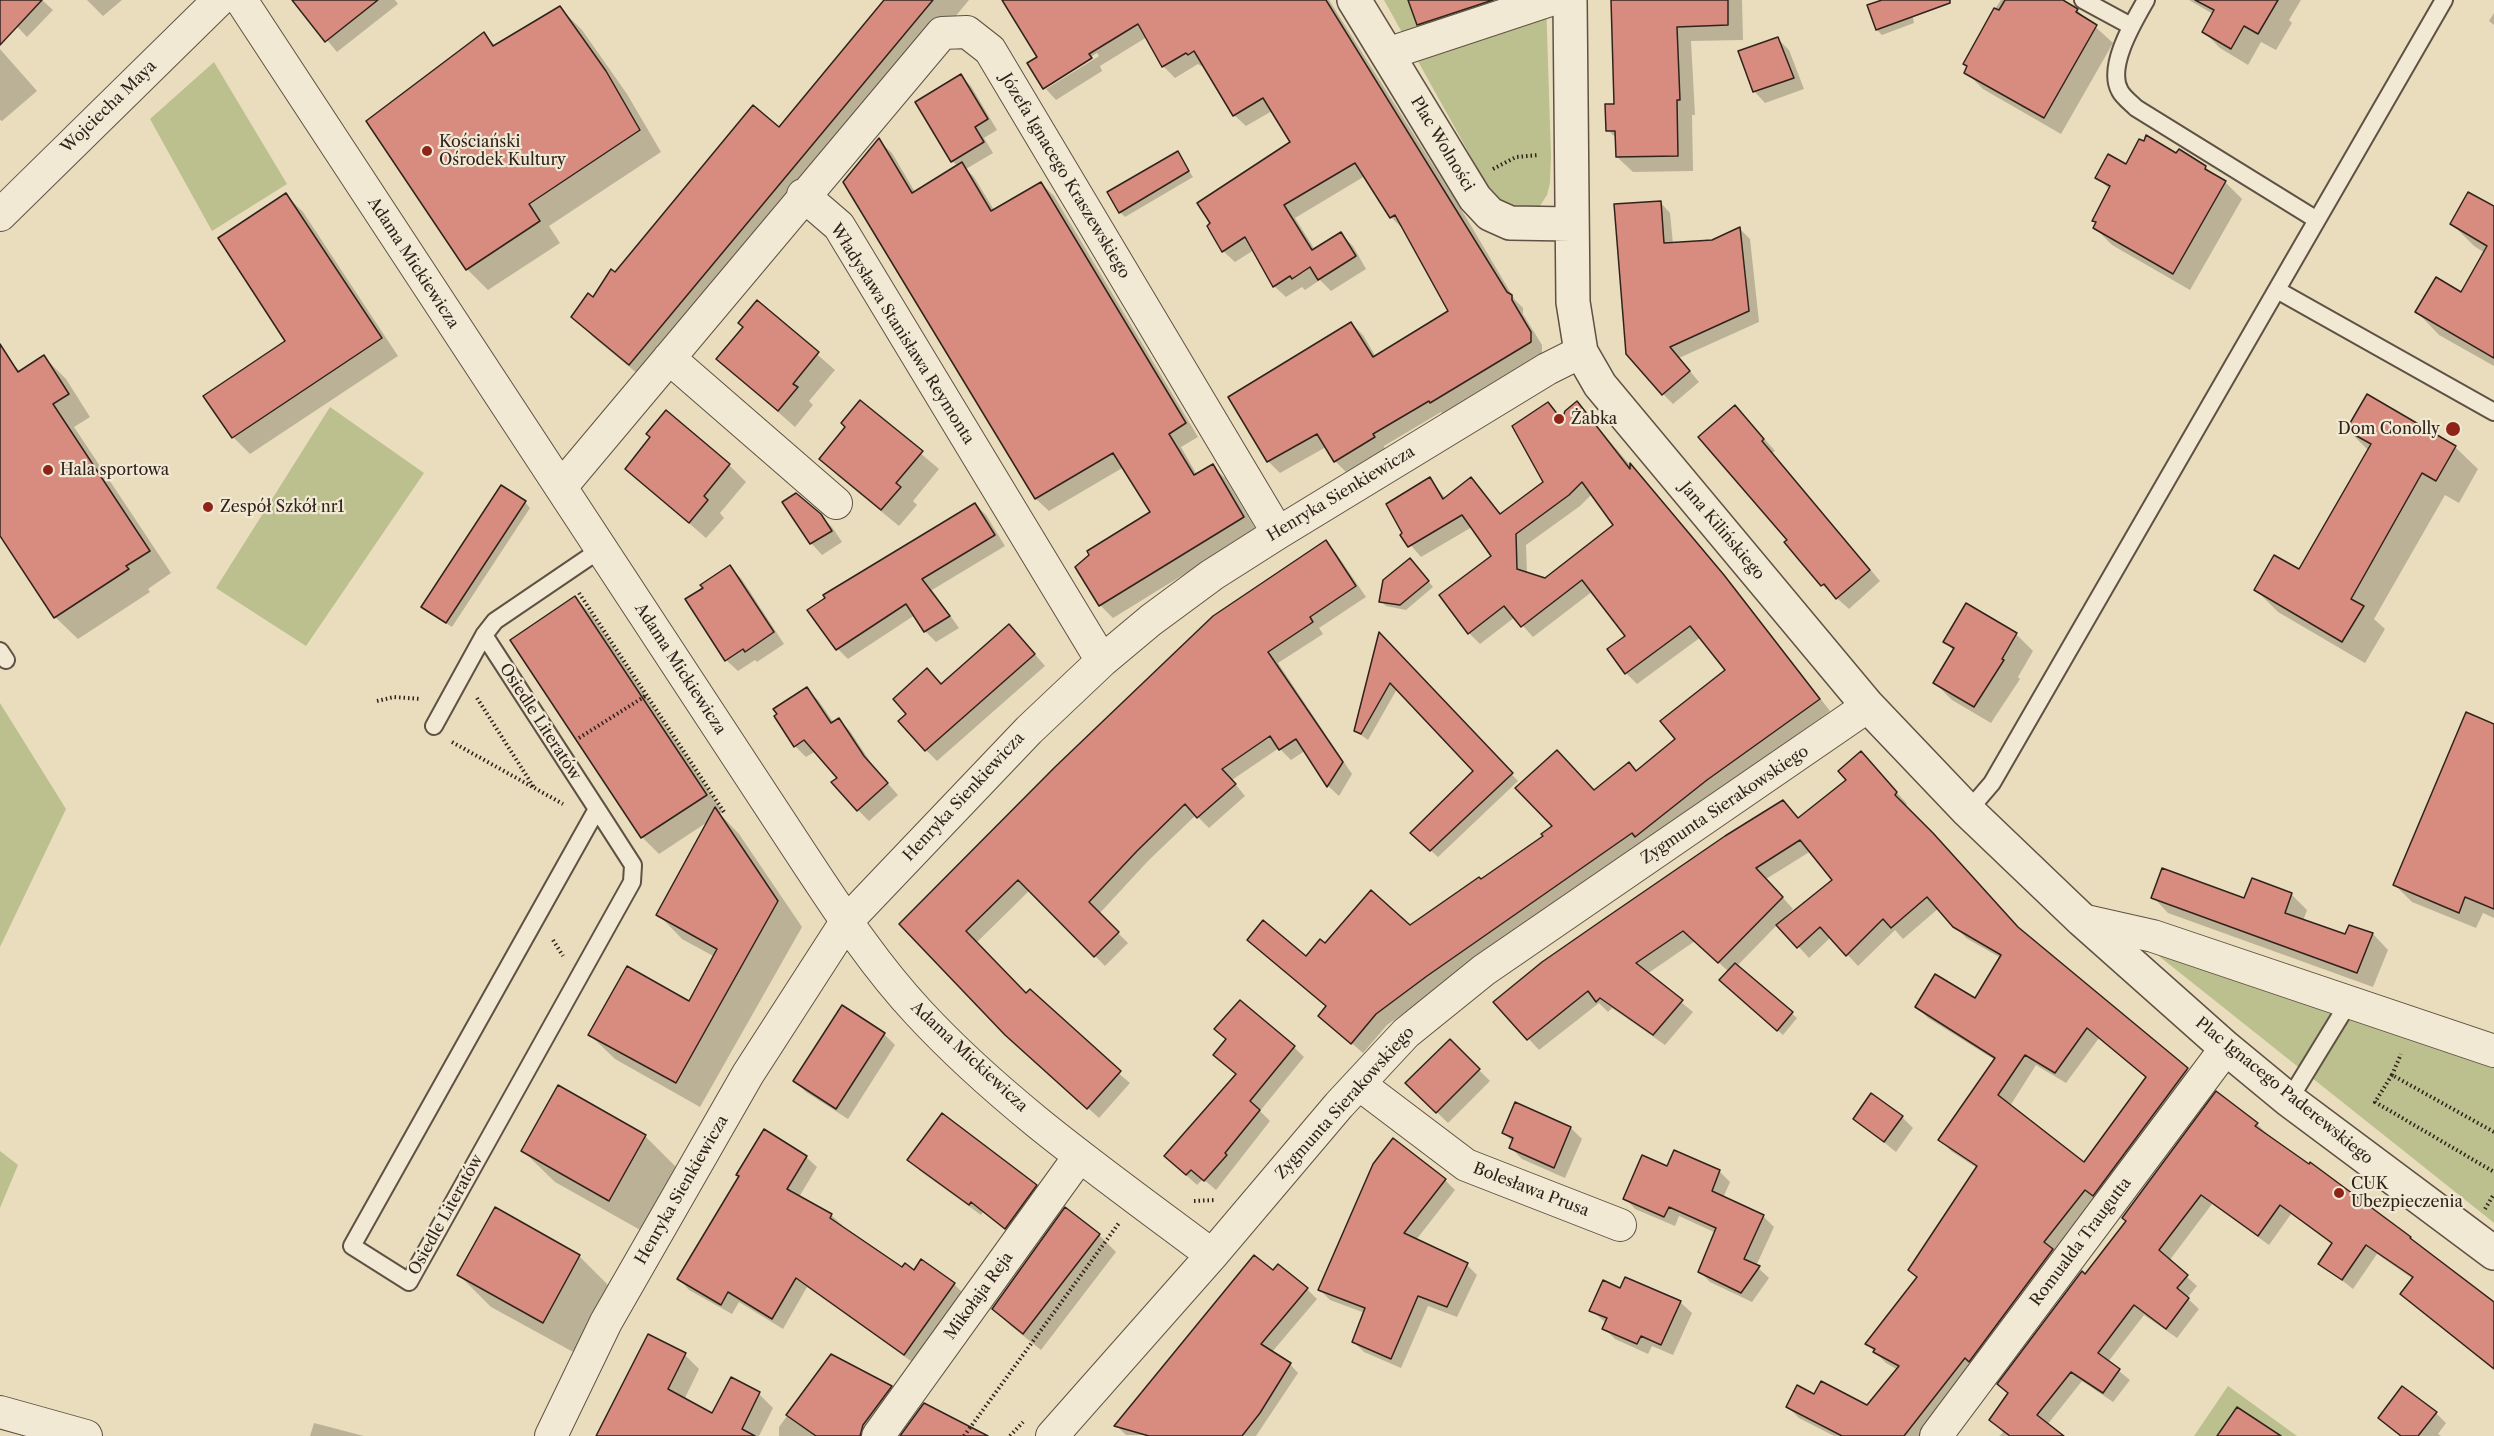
<!DOCTYPE html>
<meta charset="utf-8">
<style>
body{margin:0}
canvas{display:block;background:#e9ddbd}
</style>
<canvas width="2494" height="1436"></canvas>
<script>
const ctx = document.querySelector('canvas').getContext('2d');
ctx.lineJoin = 'round';
function fillPath(path, color) {
  ctx.fillStyle = color;
  ctx.fill(path, 'evenodd');
}
function trace(path, color, width, dash) {
  ctx.strokeStyle = color;
  ctx.lineWidth = width;
  ctx.lineCap = dash ? 'butt' : 'round';
  ctx.setLineDash(dash || []);
  ctx.stroke(path);
}
function write(font, color, halo, rows, align = 'center') {
  ctx.font = font + ' "Libre Caslon Text",serif';
  ctx.lineWidth = 4.5;
  ctx.setLineDash([]);
  ctx.textBaseline = 'middle';
  ctx.strokeStyle = halo;
  ctx.fillStyle = color;
  for (const [text, x, y, turn = 0] of rows) {
    ctx.save();
    ctx.translate(x, y);
    ctx.rotate((+turn || 0) * Math.PI / 180);
    ctx.textAlign = isNaN(turn) ? turn : align;
    if (halo) ctx.strokeText(text, 0, 0);
    ctx.fillText(text, 0, 0);
    ctx.restore();
  }
}
fillPath(new Path2D(`
 M1384 0H1546L1551 155 1550 183 1547 195 1540 206C1521 212 1513 209 1495 200Z
 M214 62 287 184 212 231 150 119Z
 M330 407 424 473 306 646 216 588Z
 M0 703 66 809 0 947Z
 M2150 949 2494 1066V1223L2483 1214Z
 M0 1151 18 1165 0 1208Z
 M2228 1386 2297 1436H2194Z`), '#bbc08e');
fillPath(new Path2D(`
 M0 0H42L53 10 27 37 0 9Z
 M87 0H122L103 16Z
 M294 0H395L398 4 337 52Z
 M886 0H969L650 384 593 337 573 316 594 299 615 274 779 129Z
 M1004 0H1329L1467 219 1515 300 1523 308V314L1542 345V354L1443 414 1441 412 1384 446 1385 449 1347 473 1335 461 1326 447 1280 473 1268 461 1351 323 1363 335 1376 357 1450 311 1403 229 1391 217 1365 176 1295 218 1315 250 1341 234 1353 246 1366 269 1331 291 1320 280 1305 290 1302 287 1286 297 1274 286 1254 250 1235 262 1223 251 1292 143 1272 111 1246 126 1234 115 1204 64 1201 66 1198 64 1175 78 1163 66 1147 37 1100 66 1102 71 1056 100 1046 89 1099 56 1097 53 1045 86V89L1030 64 1040 58Z
 M1409 0H1516L1435 41 1418 24Z
 M1613 0H1742L1743 40 1691 41 1695 115H1692L1693 171 1633 172 1617 157V139L1608 130 1616 105Z
 M1886 0H1910L1914 23 1882 35 1877 30Z
 M2001 0H2060L2077 10 2113 43 2061 134 1983 89 1966 72 1988 19Z
 M2189 0H2301L2289 20 2292 23 2276 50 2261 42 2248 65 2220 48 2203 31 2213 14Z
 M561 9 582 30 627 94 661 152 549 226 560 243 488 290 467 269 484 34 496 46Z
 M2494 13V25L2489 21Z
 M1777 38 1789 50 1804 89 1765 103 1754 91Z
 M0 49 37 91 2 121 0 120Z
 M961 76 971 86 997 130 984 138 993 153 966 169 974 177 994 210 1041 183 1054 196 1198 437 1181 447 1197 475 1212 466 1225 478 1256 530 1113 618 1100 605 1152 513 1124 467 1049 511 1036 499 845 182 879 141 892 153 915 192 958 166 952 161Z
 M2144 143 2205 167 2225 182 2242 199 2190 290 2112 245 2095 228 2097 223 2094 220 2110 190 2097 177 2127 167Z
 M1177 153 1193 177 1125 217 1120 212Z
 M286 195 303 212 398 356 250 454 233 437 287 342Z
 M1660 202 1670 213 1673 244 1712 242 1740 229 1750 239 1759 322 1679 358 1699 382 1673 404 1663 394Z
 M2494 206V366L2439 335 2417 312 2461 294 2485 253 2474 246 2451 223Z
 M757 302 835 370 809 401 813 405 795 427 718 359 744 327Z
 M44 357 66 379 90 417 74 427 171 573 148 589 150 592 78 639 55 617 0 533V369L10 362 21 372Z
 M860 402 939 469 913 501 917 505 899 526 838 476 821 459 847 427Z
 M1577 403 1735 588 1830 711 1387 1025 1363 1053 1320 1016 1327 1007 1306 958 1325 945 1410 927 1481 881 1545 837 1595 792 1636 772 1677 740 1727 670 1701 637 1637 684 1626 673 1627 636 1593 591 1533 637 1515 617 1480 644 1469 633 1493 556 1472 527 1421 557 1402 535 1430 479 1446 499 1471 479 1501 514 1545 482 1548 404 1563 421ZM1592 494 1616 525 1545 580 1527 574 1526 545 1580 506Z
 M1746 418 1775 451 1772 453 1880 581 1849 609 1822 585 1800 559 1789 540Z
 M2348 430 2455 447 2478 469 2459 503 2445 495 2374 619 2385 629 2365 663 2278 612 2256 590 2300 571 2369 451Z
 M729 465 746 482 720 513 724 518 706 538 627 469Z
 M525 502 530 508 452 627 428 612 423 607Z
 M784 503 820 515 832 527 842 542 822 555 811 543Z
 M975 504 986 515 1005 546 932 590 959 628 936 642 926 632 915 615 848 659 838 649Z
 M1325 542 1336 553 1366 597 1319 628 1323 634 1278 663 1352 774 1339 796 1328 786 1306 750 1291 760 1279 748 1232 780 1245 796 1209 828 1196 815 1148 861 1099 914 1128 943 1105 966 1030 890 976 943 1026 995 1130 1083 1099 1118 1018 1045 901 924Z
 M1415 565 1433 587 1406 610 1386 606 1381 601Z
 M730 567 741 578 784 644 757 662 755 660 738 671 726 660 705 588Z
 M575 598 592 615 723 812 720 814 739 834 802 927 700 1107 615 1059 590 1035 690 1003 715 957 682 939 658 914 709 821 659 854 642 837Z
 M2016 634 2033 651 2018 677 2020 679 1991 723 1952 700 1935 683 1954 651 1945 642Z
 M1380 635 1518 781 1438 857 1419 840 1475 771 1397 689 1368 740 1355 731Z
 M1020 637 1045 666 937 761 926 750 941 685Z
 M807 689 818 700 834 723 839 720 850 731 875 769 898 795 869 821 858 810 839 778 816 751 806 757 795 746 779 714Z
 M2494 725V918L2483 913 2476 928 2412 902 2395 885Z
 M1872 764 1907 804 1905 807 2022 932 2199 1080 1924 1436H1834L1799 1418 1788 1407 1815 1396 1867 1407 1898 1370 1886 1363 1867 1344 1918 1277 1977 1168 1951 1151 1940 1140 1995 1060 1928 1018 1917 1007 1976 1000 2001 958 1966 938 1939 908 1903 939 1895 930 1858 966 1831 937 1809 958 1778 924 1737 966 1797 1018 1783 1035 1726 985 1729 972 1695 941 1647 974 1693 1012 1665 1045 1612 1008 1608 1012 1599 1003 1539 1050 1495 1002 1783 801 1799 819ZM1811 851 1834 880 1785 920 1784 918 1793 909 1766 879ZM2099 1038 2147 1078 2084 1164 2010 1106 2036 1065 2066 1083Z
 M2291 894 2307 910 2303 921 2346 936 2350 926 2373 934 2388 950 2373 987 2168 913 2153 897 2245 900Z
 M884 1034 895 1045 848 1119 806 1092 795 1081Z
 M1227 1040 1294 1047 1304 1057 1260 1111 1270 1121 1216 1190 1203 1179 1197 1185 1177 1167 1237 1075Z
 M1450 1041 1490 1081 1448 1123 1407 1083Z
 M1902 1117 1913 1128 1896 1152 1855 1119Z
 M2257 1124 2267 1134 2266 1135 2410 1238 2494 1306V1369L2412 1304 2402 1294 2413 1279 2377 1254 2353 1289 2320 1263 2333 1245 2291 1214 2269 1245 2212 1204 2169 1261 2197 1286 2187 1298 2199 1309 2177 1338 2144 1315 2108 1362 2130 1380 2113 1402 2082 1381 2047 1425 2060 1436H1999L2003 1433 1993 1418 2085 1276Z
 M1571 1128 1582 1139 1565 1178 1522 1159 1511 1148 1513 1142 1504 1133Z
 M645 1136 677 1168 642 1231 555 1182 523 1151Z
 M806 1157 817 1167 799 1197 831 1215 842 1225 841 1227 902 1269 954 1284 965 1295 915 1364 807 1287 783 1329 739 1302 732 1314 689 1290 679 1279Z
 M909 1159 1036 1186 1047 1197 1017 1239 983 1212 981 1215 920 1171Z
 M1668 1168 1719 1171 1730 1182 1723 1198 1763 1216 1774 1227 1756 1266 1769 1278 1752 1302 1710 1282 1699 1271 1716 1233 1679 1216 1675 1226 1635 1209 1625 1198Z
 M1445 1180 1455 1190 1416 1240 1467 1265 1477 1275 1457 1317 1428 1306 1401 1368 1364 1352 1354 1342 1365 1313 1330 1300 1320 1290Z
 M1099 1235 1116 1252 1041 1350 1011 1326 994 1309Z
 M579 1256 611 1288 575 1353 491 1307 459 1275Z
 M1274 1272 1307 1289 1317 1299 1272 1352 1289 1363 1298 1373 1256 1436 1126 1435 1116 1425Z
 M1621 1290 1680 1302 1692 1313 1673 1355 1652 1346 1648 1354 1615 1339 1604 1328 1606 1323 1591 1310Z
 M685 1355 699 1369 684 1400 713 1415 731 1379 759 1394 773 1408 759 1436H606Z
 M831 1356 891 1387 903 1400 877 1436H779V1427Z
 M2436 1413 2446 1423 2438 1434 2441 1436H2400L2380 1418Z
 M314 1423 364 1436H310Z`), '#0003');
const building = new Path2D(`
 M0 0H42L0 45Z
 M292 0H378L325 42Z
 M884 0H933L629 365 571 317 588 293 593 297 611 269 615 272 753 105 779 127Z
 M1002 0H1326L1507 292 1512 295V300L1531 332V342L1430 403 1429 401 1373 434 1375 437 1334 462 1317 434 1267 462 1228 397 1351 322 1373 357 1448 311 1395 215 1390 218 1355 163 1284 205 1312 250 1341 232 1356 256 1318 280 1310 267 1292 279 1290 276 1273 287 1245 237 1222 252 1207 226 1210 223 1197 203 1290 142 1263 98 1233 116 1194 51 1188 55 1186 53 1162 67 1138 24 1089 54 1092 58 1043 89 1027 63 1037 57Z
 M1408 0H1493L1417 25Z
 M1611 0H1728V25L1677 27 1680 100H1677L1678 156 1616 157 1615 131H1606L1605 104H1614Z
 M1882 0H1950V3L1876 30 1867 5Z
 M2005 0H2063L2078 9 2076 12 2097 25 2044 118 1964 73 1967 66 1963 64 1994 8 1999 10Z
 M2195 0H2278L2258 34 2244 26 2231 49 2202 32 2214 10Z
 M560 6 606 71 640 130 529 204 540 221 466 270 366 121 484 32 493 46Z
 M1778 37 1794 78 1753 92 1738 51Z
 M961 74 988 119 975 127 984 142 951 162 915 102Z
 M2146 135 2176 153 2179 149 2206 166 2205 169 2226 181 2173 274 2093 228 2096 222 2092 221 2110 186 2095 178 2108 154 2126 164 2139 139 2144 141Z
 M879 138 912 193 962 162 991 211 1041 182 1186 423 1169 434 1194 475 1213 464 1244 517 1099 606 1075 567 1089 555 1087 551 1150 512 1113 453 1035 499 843 182Z
 M1178 151 1189 171 1119 213 1107 192Z
 M2468 192 2494 206V358L2415 312 2436 277 2461 292 2487 246 2450 224Z
 M286 193 382 338 232 438 203 396 285 341 218 238Z
 M1661 201 1664 243 1712 240 1740 227 1749 311 1670 347 1690 371 1662 395 1626 354 1614 204Z
 M757 300 819 352 793 384 798 387 778 411 716 359 743 327 738 323Z
 M0 344 18 372 44 355 69 394 53 404 150 551 126 566 129 569 54 618 0 536Z
 M2367 394 2456 446 2436 481 2422 473 2351 599 2364 606 2342 642 2254 590 2274 555 2299 569 2371 444 2346 430Z
 M860 400 923 451 896 483 901 487 881 510 819 459 845 427 841 423Z
 M1577 401 1630 469V463L1724 575 1820 699 1707 780 1635 837 1632 833 1427 976 1376 1014 1351 1044 1318 1016 1326 1006 1247 940 1263 920 1306 956 1320 939 1325 943 1371 890 1410 925 1479 877 1481 879 1543 836 1541 834 1552 826 1515 788 1557 750 1594 790 1629 762 1636 771 1675 739 1660 721 1725 670 1690 626 1625 674 1607 649 1625 636 1582 580 1521 627 1504 606 1468 634 1439 595 1491 556 1462 515 1408 547 1400 535 1402 533 1386 504 1430 477 1443 499 1471 477 1500 514 1543 482 1512 426 1548 402 1562 420 1565 411ZM1582 482 1613 525 1545 578 1517 569 1516 534 1569 495Z
 M1735 405 1764 439 1762 441 1870 570 1836 599 1824 584 1821 586 1799 560 1784 542 1787 540 1698 437Z
 M666 410 730 464 704 496 708 500 689 523 625 469 650 437 646 434Z
 M501 485 526 501 446 623 421 607Z
 M796 493 821 514 832 531 810 544 782 502Z
 M975 503 995 535 922 579 950 616 924 632 906 604 836 650 807 610 825 598 823 595Z
 M1326 540 1356 586 1310 617 1313 622 1268 652 1343 762 1327 787 1296 739 1279 750 1270 736 1222 769 1236 784 1197 818 1185 804 1137 851 1089 902 1119 932 1094 957 1018 880 966 931 1026 993 1030 989 1121 1071 1087 1109 1005 1035 899 924 1055 767 1213 616Z
 M1410 558 1429 581 1400 605 1379 602 1383 580Z
 M730 565 774 632 745 652 743 649 725 661 685 599 703 588 700 585Z
 M575 596 707 795 641 838 510 640Z
 M1966 603 2017 633 2002 659 2004 660 1974 707 1933 683 1954 648 1943 642Z
 M1009 624 1035 654 925 751 898 721 906 714 893 699 927 668 941 684Z
 M1379 632 1513 773 1430 851 1410 833 1473 771 1390 683 1361 734 1354 731Z
 M807 687 831 723 839 718 864 756 888 783 857 811 831 782 837 778 804 740 794 747 774 716 777 714 773 709Z
 M2466 712 2494 724V909L2465 897 2459 913 2393 885Z
 M1861 751 1897 792 1895 795 1933 833 2018 927 2188 1068 2093 1196 2085 1190 2044 1242 2053 1249 1969 1362 1965 1358 1904 1436H1842L1786 1407 1797 1385 1814 1394 1821 1381 1867 1405 1899 1366 1873 1352 1875 1349 1865 1344 1917 1277 1908 1270 1977 1166 1938 1140 1995 1058 1915 1007 1935 974 1975 998 2001 955 1953 927 1927 897 1891 928 1883 919 1846 956 1820 927 1797 948 1776 925 1832 880 1800 840 1756 868 1783 897 1718 963 1683 931 1636 963 1683 1000 1653 1035 1600 998 1596 1002 1588 991 1527 1040 1493 1002 1542 962 1604 919 1725 836 1783 800 1798 818 1846 780 1838 771ZM2087 1028 2146 1077 2084 1162 1998 1095 2025 1055 2055 1073Z
 M715 807 778 901 676 1083 588 1035 627 966 689 1001 717 949 656 915Z
 M2162 868 2244 898 2252 878 2292 893 2285 913 2345 934 2349 925 2373 933 2357 973 2151 898Z
 M1735 963 1793 1012 1777 1031 1719 980Z
 M1240 1000 1295 1046 1250 1101 1260 1110 1225 1153 1227 1155 1204 1181 1191 1170 1186 1175 1164 1156 1236 1074 1213 1055 1226 1039 1214 1029Z
 M842 1005 885 1033 836 1109 793 1081Z
 M1450 1039 1480 1069 1436 1113 1405 1083Z
 M558 1085 646 1135 609 1201 521 1151Z
 M2216 1091 2258 1123 2255 1126 2309 1164 2310 1162 2411 1237 2410 1238 2494 1302V1369L2400 1294 2413 1277 2366 1245 2342 1280 2318 1264 2332 1243 2280 1205 2258 1236 2201 1195 2159 1250 2188 1275 2177 1288 2189 1298 2166 1329 2134 1305 2098 1353 2120 1369 2103 1393 2071 1372 2037 1415 2064 1436H2010L1989 1420 2008 1393 1997 1384 2082 1271 2085 1274 2126 1221 2122 1218Z
 M1871 1093 1903 1116 1884 1142 1853 1119Z
 M1515 1102 1571 1127 1554 1168 1509 1148 1513 1138 1502 1133Z
 M942 1113 1037 1185 1005 1229 971 1202 969 1205 907 1160Z
 M764 1129 807 1156 787 1189 832 1214 830 1218 902 1267 905 1263 914 1270 921 1259 955 1283 904 1355 796 1278 772 1319 728 1292 721 1305 677 1279 739 1176 736 1175Z
 M1393 1138 1446 1179 1404 1233 1468 1263 1447 1307 1418 1296 1391 1359 1352 1342 1365 1308 1318 1290 1373 1164Z
 M1674 1150 1720 1170 1712 1191 1764 1215 1744 1259 1760 1266 1741 1293 1698 1272 1716 1228 1669 1207 1664 1217 1623 1199 1642 1155 1667 1166Z
 M495 1207 580 1255 543 1323 457 1275Z
 M1065 1207 1100 1234 1023 1334 992 1309Z
 M1254 1255 1273 1270 1278 1264 1308 1288 1261 1344 1291 1363 1260 1413 1242 1436H1149L1114 1426Z
 M1625 1277 1681 1301 1661 1345 1641 1336 1637 1344 1602 1329 1607 1318 1589 1311 1603 1280 1620 1288Z
 M648 1334 686 1353 668 1389 712 1413 731 1377 760 1392 742 1429 755 1436H596Z
 M831 1354 892 1386 863 1425 860 1436H816L786 1415Z
 M2402 1386 2437 1412 2418 1436H2401L2378 1418Z
 M924 1403 988 1436H900Z
 M2237 1407 2281 1436H2217Z`);
fillPath(building, '#d88c7f');
trace(building, '#31231c', 1.5);
const service = new Path2D(`
 M2083 0 2131 26
 M2146 0C2134 21 2106 67 2120 91 2123 97 2131 103 2136 108L2317 220
 M2277 290 2494 412
 M484 635 597 809 352 1246 409 1282 632 882 633 865 597 809
 M0 651 6 660
 M434 726 484 635 495 621 601 549
 M1968 811 1992 783 2444 0
 M2289 1100 2349 1002`);
const minor = new Path2D(`
 M241 0 810 867C843 917 877 968 918 1012 1005 1106 1111 1179 1212 1255
 M1387 54 1550 0
 M803 195 839 226 1102 661
 M0 215 219 0
 M669 358 836 503
 M561 487 942 33 967 32 990 50 1278 533
 M2082 920 2153 936 2494 1051
 M1359 1084 1466 1165 1620 1225
 M0 1412 86 1436
 M551 1436 606 1322 748 1074 846 922 1029 730 1102 661 1151 620 1212 575 1278 533 1547 369 1581 352
 M878 1436 1079 1157
 M1052 1436 1212 1255 1339 1105 1406 1033 1484 970 1868 706
 M1936 1436 2226 1048`);
const tertiary = new Path2D(`
 M1354 0 1475 198 1490 214 1510 223 1571 224
 M1570 0 1573 302 1581 352 1600 385 1868 706 1968 811 2082 920 2226 1048 2289 1100 2494 1253`);
trace(service, '#5f5244', 20);
trace(minor, '#5f5244', 34);
trace(tertiary, '#5f5244', 36);
trace(new Path2D(`
 M1493 169 1516 157 1539 155
 M579 593 724 812
 M477 698 535 789
 M377 701 394 697 421 699
 M579 738 647 695
 M452 742 563 804
 M553 940 563 956
 M2392 1075 2401 1054
 M2494 1132 2392 1075 2375 1102 2494 1172
 M1194 1201 1216 1200
 M2485 1209 2494 1194
 M964 1436 1119 1223
 M1010 1436 1023 1422`), '#31231c', 4, [1.5, 3]);
trace(service, '#f1e9d4', 16);
trace(minor, '#f1e9d4', 32);
trace(tertiary, '#f1e9d4', 33);
for (const [x, y, r, color] of [
 [427,151,6,"#8f2418"],
 [1559,419,6,"#8f2418"],
 [2453,429,8,"#8f2418"],
 [48,470,6,"#8f2418"],
 [208,507,6,"#8f2418"],
 [2339,1193,6,"#8f2418"]
]) {
  const dot = new Path2D();
  dot.arc(x, y, r, 0, 2 * Math.PI);
  ctx.fillStyle = color;
  ctx.fill(dot);
  trace(dot, '#f1e9d4', 2);
}
write('16px', '#31231c', '#f1e9d4', [
 ["Wojciecha Maya",109,107,-44],
 ["Plac Wolności",1442,144,59],
 ["Józefa Ignacego Kraszewskiego",1065,176,59],
 ["Adama Mickiewicza",413,263,57],
 ["Władysława Stanisława Reymonta",902,334,58],
 ["Henryka Sienkiewicza",1341,494,-31],
 ["Jana Kilińskiego",1722,531,50],
 ["Adama Mickiewicza",680,669,57],
 ["Osiedle Literatów",540,722,57],
 ["Henryka Sienkiewicza",964,797,-47],
 ["Zygmunta Sierakowskiego",1725,805,-34],
 ["Adama Mickiewicza",969,1057,43],
 ["Plac Ignacego Paderewskiego",2284,1091,39],
 ["Zygmunta Sierakowskiego",1345,1103,-48],
 ["Henryka Sienkiewicza",682,1190,-60],
 ["Bolesława Prusa",1531,1190,21],
 ["Osiedle Literatów",446,1215,-61],
 ["Romualda Traugutta",2081,1242,-53],
 ["Mikołaja Reja",979,1296,-54]
]);
write('16px', '#31231c', '#f1e9d4', [
 ["Kościański",439,142],
 ["Ośrodek Kultury",439,160],
 ["Żabka",1571,419],
 ["Dom Conolly",2440,429,"right"],
 ["Hala sportowa",60,470],
 ["Zespół Szkół nr1",220,507],
 ["CUK",2351,1184],
 ["Ubezpieczenia",2351,1202]
], 'left');
</script>
